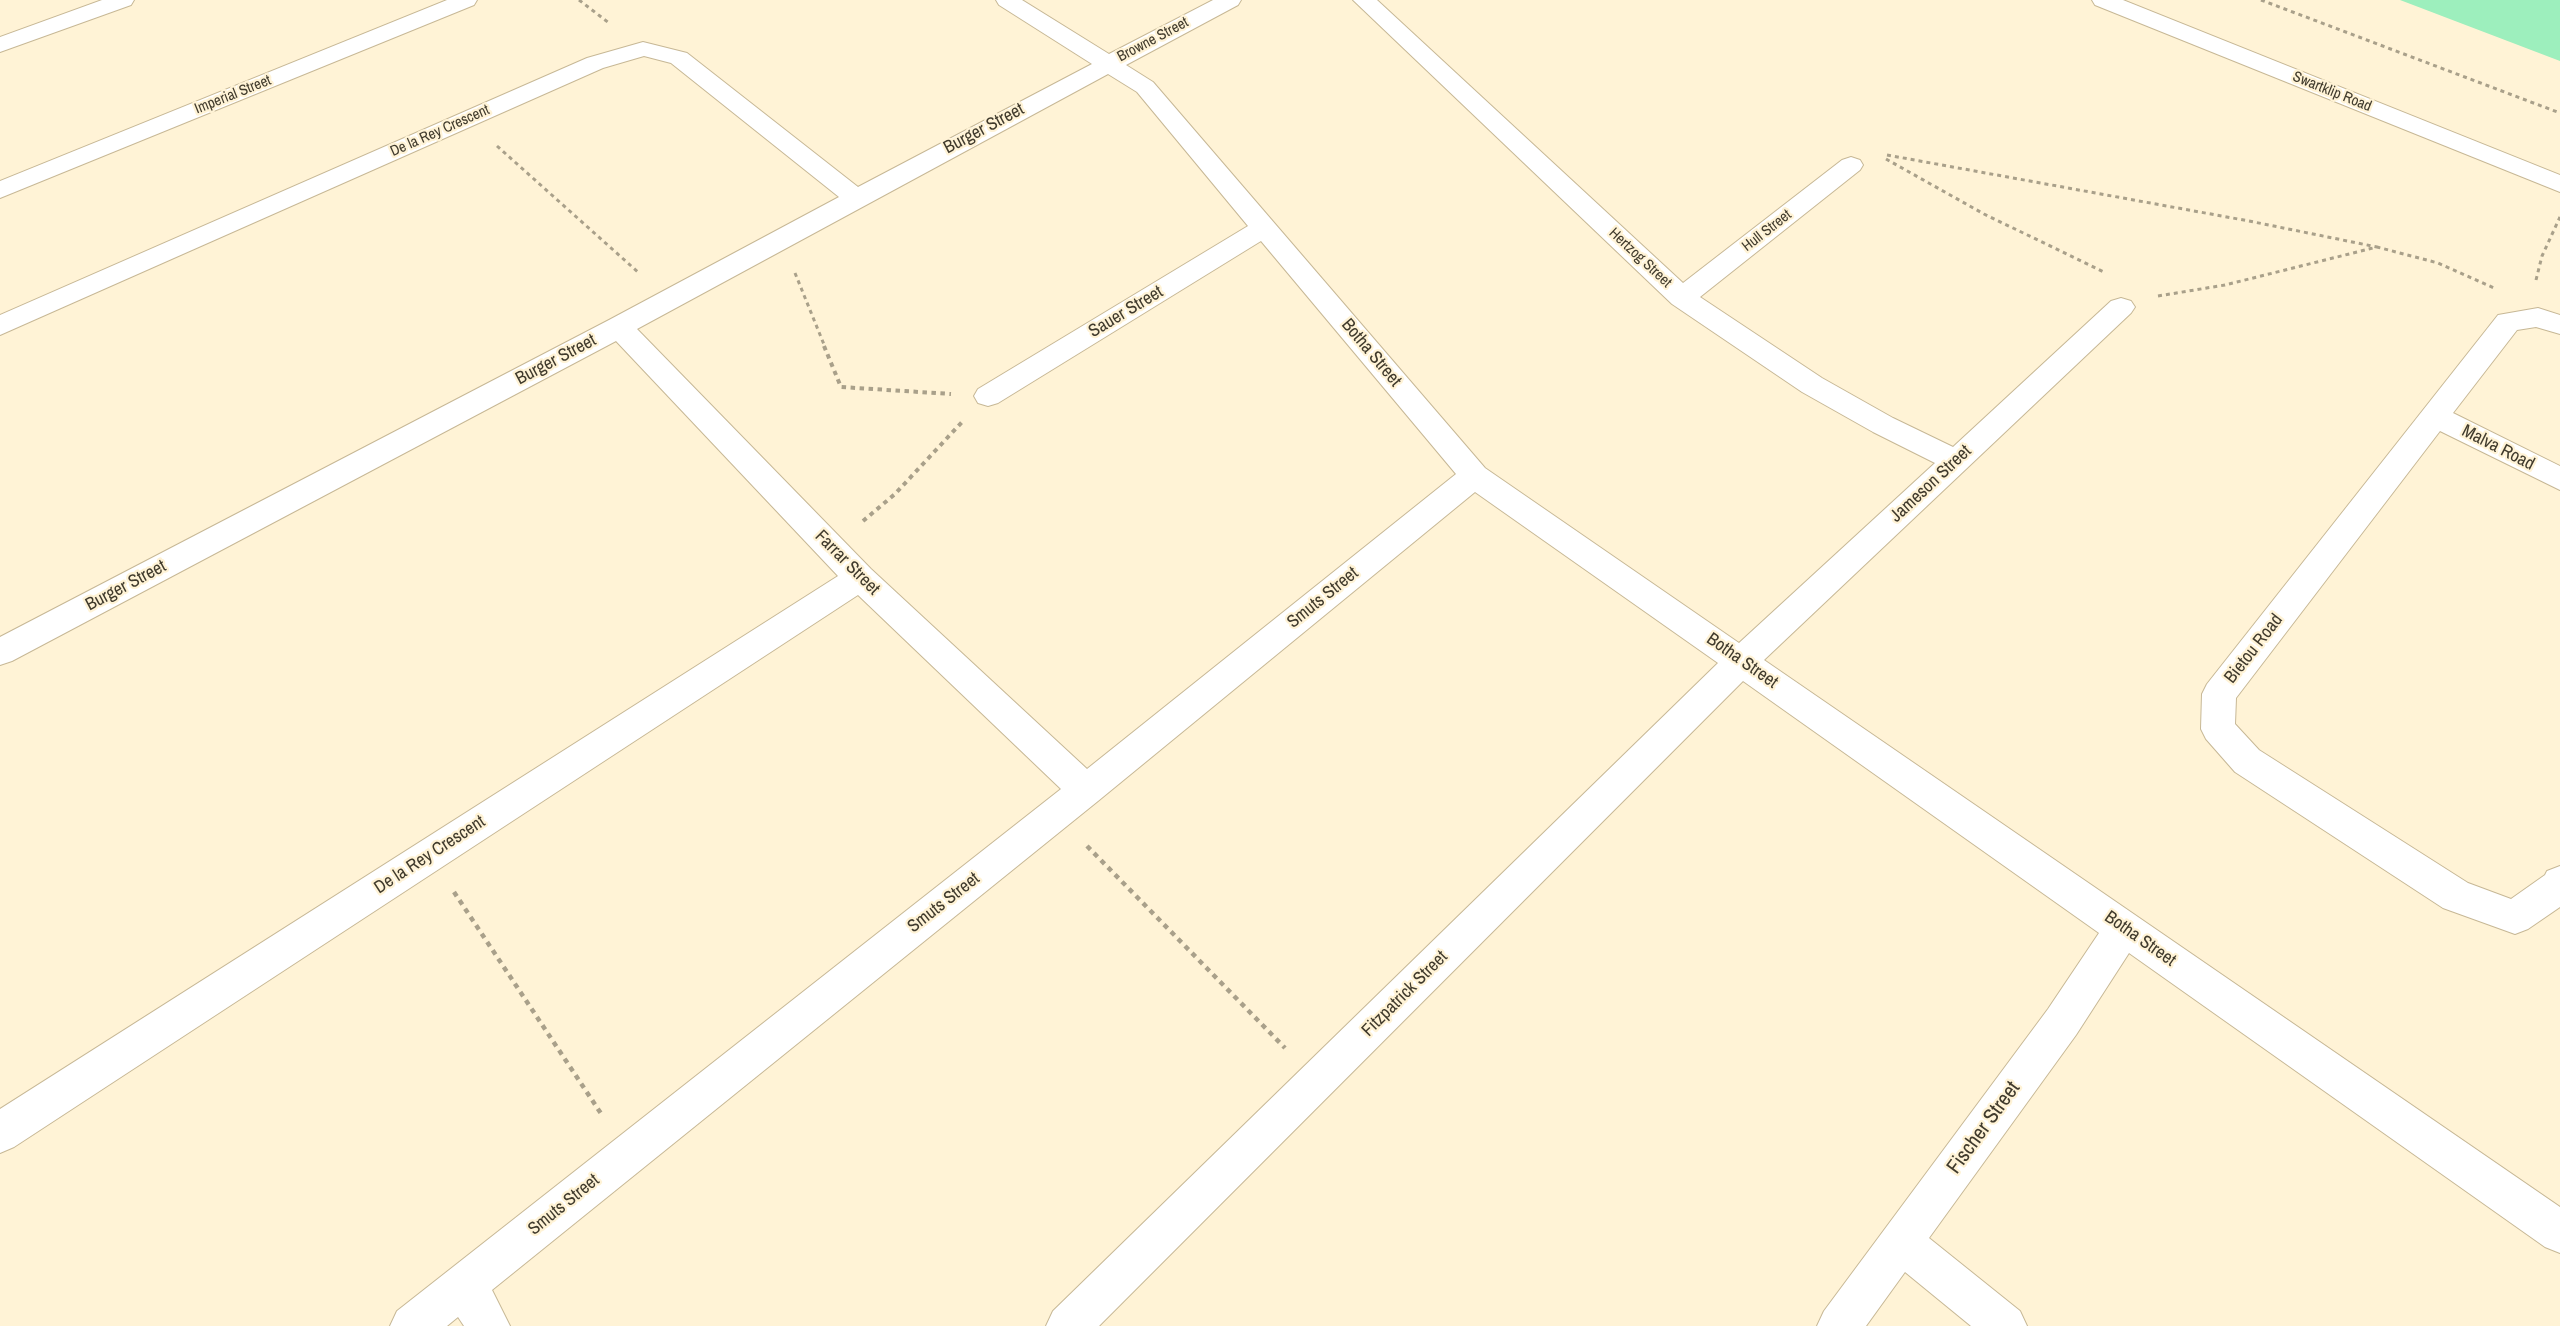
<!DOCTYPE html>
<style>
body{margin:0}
canvas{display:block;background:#fff3d6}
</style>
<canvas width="2560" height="1326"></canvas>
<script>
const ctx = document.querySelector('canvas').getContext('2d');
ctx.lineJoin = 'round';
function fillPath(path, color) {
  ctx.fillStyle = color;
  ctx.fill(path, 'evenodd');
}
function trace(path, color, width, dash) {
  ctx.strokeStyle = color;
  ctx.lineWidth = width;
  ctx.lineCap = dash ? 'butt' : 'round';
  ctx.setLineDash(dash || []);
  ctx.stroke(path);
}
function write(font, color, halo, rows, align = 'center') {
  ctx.font = font + ' "Archivo Narrow",sans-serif';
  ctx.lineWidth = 4.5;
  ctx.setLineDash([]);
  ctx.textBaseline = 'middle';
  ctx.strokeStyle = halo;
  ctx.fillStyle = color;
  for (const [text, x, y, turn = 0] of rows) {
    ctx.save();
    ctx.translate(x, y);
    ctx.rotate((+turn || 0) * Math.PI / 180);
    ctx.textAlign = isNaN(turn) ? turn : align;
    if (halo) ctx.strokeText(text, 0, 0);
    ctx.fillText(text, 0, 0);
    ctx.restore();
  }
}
fillPath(new Path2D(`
 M2400 0H2560V61Z`), '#9defbd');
const minor = new Path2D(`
 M102 0H134L131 5 0 52V37Z
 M996 0H1022L1109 54 1213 0H1241L1238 5 1126 65 1153 82 1485 468 1739 643 1935 463 1873 432 1802 392 1672 304 1353 0H1377L1683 283 1842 160 1851 157 1860 160 1863 165 1860 170 1700 297 1822 378 1893 418 1953 447 2111 301 2121 298 2131 301 2135 307 2131 313 1764 660 2560 1207V1253L2545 1247 2129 953 2076 1035 1929 1238 2020 1311 2027 1326H1971L1905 1272 1866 1326H1817L1824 1311 2048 1009 2099 933 1743 681 1099 1326H1046L1053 1311 1718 663 1475 492 1098 801 492 1290 510 1326H464L458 1317 447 1326H390L397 1311 1061 789 858 595 14 1147 0 1153V1109L838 576 616 341 12 661 0 665V637L609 320 839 197 671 63 644 56 603 68 0 335V315L587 58 643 42 687 53 858 187 1092 64 999 5ZM1108 74 1137 92 1248 226 978 389 974 396 978 403 988 406 998 403 1261 241 1456 474 1087 769 871 569 637 329Z
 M2538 308 2560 315V334L2536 327 2517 330 2453 413 2560 466V490L2440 431 2236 698 2235 724 2259 750 2468 883 2511 899 2545 875 2547 871 2560 866V907L2528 929 2515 934 2443 908 2235 772 2206 739 2201 729 2202 694 2207 684 2498 315Z`);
const tertiary = new Path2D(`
 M447 0H477L474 5 0 198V181Z`);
const primary = new Path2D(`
 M2092 0H2123L2560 175V192L2095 5Z`);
trace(minor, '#c7b896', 2);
trace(tertiary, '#c7b896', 2);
trace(primary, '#c7b896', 2);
trace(new Path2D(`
 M579 0 609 23
 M2261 0 2560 113
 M497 146 639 273
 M1887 155 2249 221 2377 247
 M1886 159 1984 214 2106 273
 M795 273 825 347
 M2536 280 2542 256 2560 217
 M2158 296 2225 285 2377 247 2438 263 2494 288`), '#a9a08a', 3, [4, 4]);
trace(new Path2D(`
 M824 346 841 387 951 394
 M863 521 895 494 962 422`), '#a9a08a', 4, [4.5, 4.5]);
trace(new Path2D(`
 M1087 846 1285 1048
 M454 892 602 1115`), '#a9a08a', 4.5, [5, 5]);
fillPath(minor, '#fff');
fillPath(tertiary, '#fff');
fillPath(primary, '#fff');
write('15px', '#413b2d', '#fff3d6', [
 ["Browne Street",1153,40,-28],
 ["Swartklip Road",2332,92,22],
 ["Imperial Street",233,95,-22],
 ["De la Rey Crescent",440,131,-24],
 ["Hull Street",1767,231,-38],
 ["Hertzog Street",1640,258,43]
]);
write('18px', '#413b2d', '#fff3d6', [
 ["Burger Street",984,129,-28],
 ["Sauer Street",1126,312,-31],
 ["Botha Street",1371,353,50],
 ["Burger Street",556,360,-28],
 ["Malva Road",2498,448,27],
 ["Jameson Street",1931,484,-43],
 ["Farrar Street",847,563,45],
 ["Burger Street",126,586,-28],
 ["Smuts Street",1323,598,-39],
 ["Bietou Road",2254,649,-52],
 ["Botha Street",1742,661,35],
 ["De la Rey Crescent",430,855,-33],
 ["Smuts Street",944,903,-38],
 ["Botha Street",2140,939,35],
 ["Fitzpatrick Street",1405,994,-45],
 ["Smuts Street",564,1205,-39]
]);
write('21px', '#413b2d', '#fff3d6', [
 ["Fischer Street",1984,1128,-54]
]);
</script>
